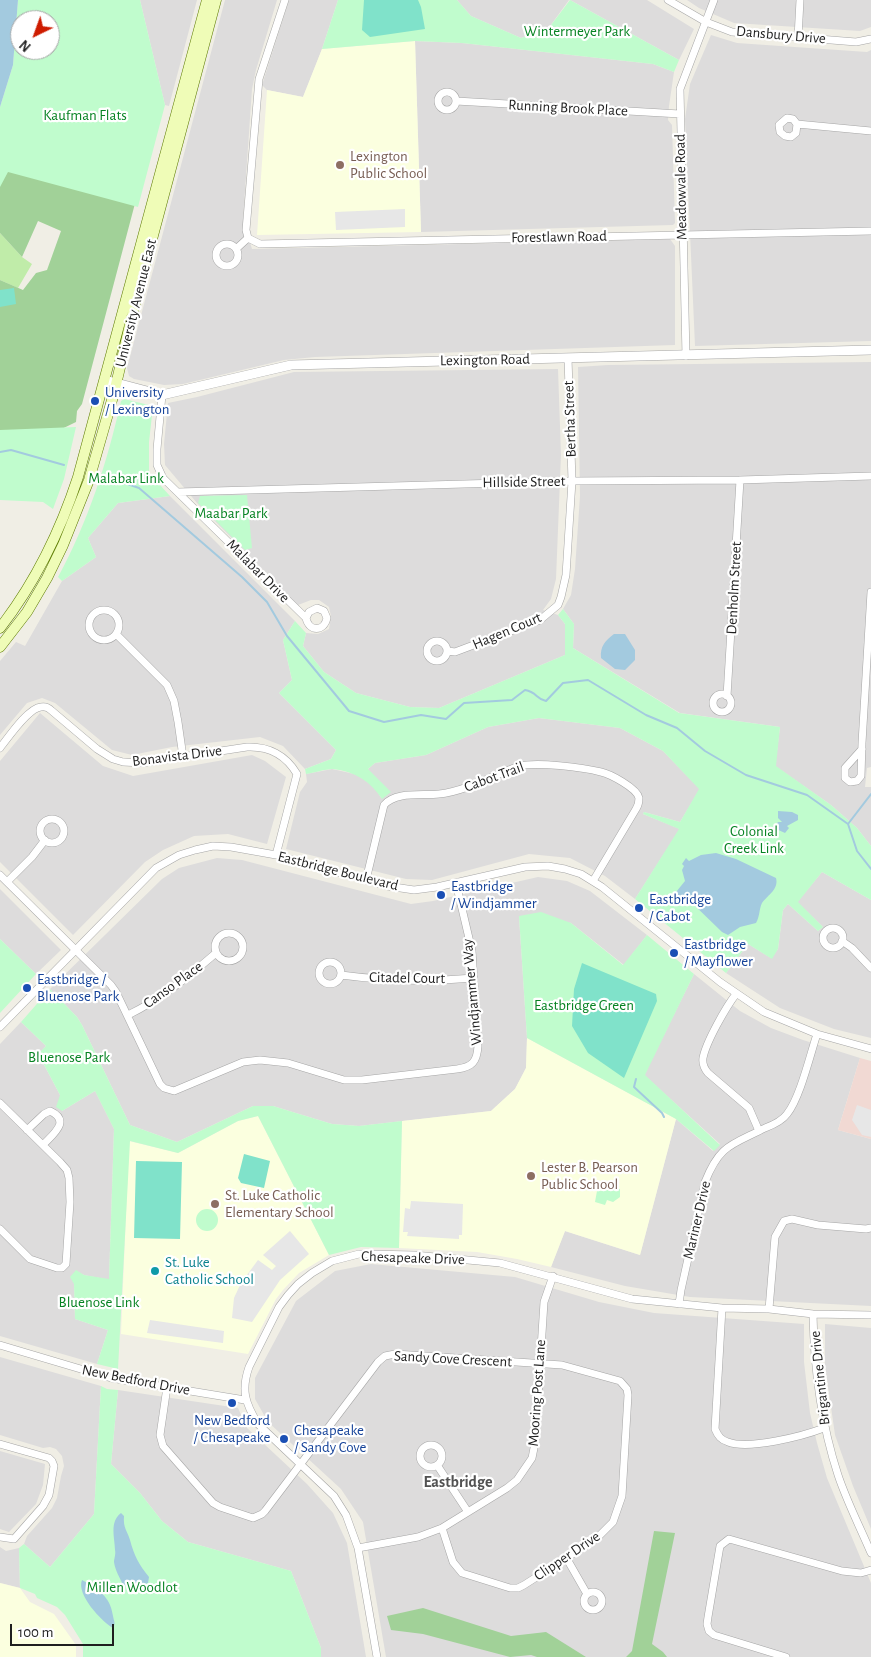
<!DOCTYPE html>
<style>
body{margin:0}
#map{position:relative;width:871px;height:1657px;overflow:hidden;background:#f0eee5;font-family:"Alegreya Sans",sans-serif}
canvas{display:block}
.north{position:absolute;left:10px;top:10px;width:50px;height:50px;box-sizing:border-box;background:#fff;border:1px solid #a5a5a5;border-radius:50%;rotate:222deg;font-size:14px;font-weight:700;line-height:20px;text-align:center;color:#1f1f1f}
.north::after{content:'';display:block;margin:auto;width:18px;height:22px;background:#ce1c00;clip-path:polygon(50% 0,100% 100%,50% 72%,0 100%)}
.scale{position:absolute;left:10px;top:1624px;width:104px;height:22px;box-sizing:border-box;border:2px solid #1f1f1f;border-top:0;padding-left:6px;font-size:15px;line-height:18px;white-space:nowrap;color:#1f1f1f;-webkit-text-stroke:4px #fff;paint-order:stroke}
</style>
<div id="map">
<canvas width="871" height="1657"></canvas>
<div class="north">N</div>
<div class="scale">100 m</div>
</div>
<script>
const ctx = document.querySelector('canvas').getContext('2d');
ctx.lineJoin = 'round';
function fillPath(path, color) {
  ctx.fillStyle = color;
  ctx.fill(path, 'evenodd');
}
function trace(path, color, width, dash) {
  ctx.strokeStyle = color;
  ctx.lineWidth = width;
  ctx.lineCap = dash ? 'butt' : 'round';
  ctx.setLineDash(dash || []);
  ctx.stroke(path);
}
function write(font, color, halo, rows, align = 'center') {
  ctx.font = font + ' "Alegreya Sans",sans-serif';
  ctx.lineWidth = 4.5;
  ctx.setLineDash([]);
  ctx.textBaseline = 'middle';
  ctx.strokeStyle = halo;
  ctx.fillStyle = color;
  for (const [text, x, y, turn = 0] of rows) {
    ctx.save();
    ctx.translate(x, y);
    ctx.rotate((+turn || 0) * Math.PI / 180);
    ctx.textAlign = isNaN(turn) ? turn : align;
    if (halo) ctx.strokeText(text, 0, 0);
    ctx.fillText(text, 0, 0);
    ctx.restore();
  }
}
fillPath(new Path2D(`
 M140 0H197L169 106 165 105Z
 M225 0H277L256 70 252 89 243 220 252 249 670 239 675 246V345L315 357 284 360 183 384 164 385 134 379 129 376 127 368Z
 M289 0H338L322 49 303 97 267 90 262 85Z
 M457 0H569L548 29 521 38 471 16Z
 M570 0H647L694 29 679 60Z
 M687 0H871V27L860 31 734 23 699 8Z
 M711 35 737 43 867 52 871 50V341L695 346 685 119 690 84Z
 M415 41 462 43 653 64 674 72 669 106 668 120 672 125 675 223 673 225 421 232Z
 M871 362V767L867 768 865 787H871V846L857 828 831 805 775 766 780 727 680 713 573 648 574 624 563 609 571 595 575 569 580 496 578 367 608 365Z
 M558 369 561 455 556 579 551 599 543 610 558 615 565 624V655L439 708 410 707 356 693 324 672 303 646 306 633 318 634 329 629 331 616 329 607 319 600H311L298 605 197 503 165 465 164 444 168 403 197 397 294 372Z
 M170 496 295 621 283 640 292 680 279 693 336 750 331 759 305 769 283 746 260 737 172 747 132 755 112 750 55 703 42 698 27 703 0 735V661L16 642 25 646 62 581 96 557 88 538 118 503Z
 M40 713 103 766 133 776 252 755 265 761 286 777 267 844 228 834 194 836 163 850 145 862 73 935 0 862V761Z
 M539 718 620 728 663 751 700 789 680 822 644 812 643 814 680 829 635 899 605 876 570 858 529 854 432 880 406 879 286 849 300 792 307 782 306 774 332 769 359 775 375 788 382 799 368 769 375 763 426 755 488 727Z
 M217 858 242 860 411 904 433 901 538 877 567 881 590 891 647 935 624 965 571 923 519 916 527 1038 526 1068 515 1089 491 1111 359 1126 332 1124 273 1106H253L177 1142 130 1125 82 1025 77 1017 50 989 162 879 179 868Z
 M822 872 871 900V1038L834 1029 780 1008 726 973 748 944 771 958 778 949 783 910 788 904 818 931 823 927 797 902Z
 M0 889 61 950 36 974 0 939Z
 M694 974 740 1011 771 1028 803 1040 860 1058 838 1130 871 1139V1306L690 1297 625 1286 551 1267 565 1231 640 1255 676 1119 713 1151 720 1144 644 1075Z
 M21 1022 46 1046 38 1055 41 1059 60 1095 62 1111 95 1091 114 1129 109 1280 84 1275 76 1271 74 1283 75 1319 108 1330 97 1364 0 1336V1044Z
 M371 1264 515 1277 599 1302 654 1313 804 1324V1362L810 1413 817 1443 827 1478 871 1583V1657H386L363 1522 341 1489 268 1422 255 1399V1378L296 1301 335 1271Z
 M825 1324 871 1328V1529L853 1486 835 1435 825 1365Z
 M0 1357 101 1386 94 1514 50 1567 24 1544 27 1536 52 1508 57 1498 61 1476 64 1466 62 1456 56 1449 50 1447 43 1448 0 1435Z
 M118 1390 238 1408 247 1428 307 1484 333 1513 347 1543 366 1657H321V1648L291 1571 188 1542 162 1521 140 1493 111 1464Z
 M0 1451 45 1464 43 1485 36 1504 9 1532 0 1529Z
 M0 1547 6 1551 19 1548 20 1588 0 1583Z`), '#dddcdc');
fillPath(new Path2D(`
 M860 1058 871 1061V1139L838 1130Z`), '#f1d9d3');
fillPath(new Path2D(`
 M415 41 421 232 257 235 267 90 303 97 322 49Z
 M527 1038 676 1119 640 1255 565 1231 551 1267 517 1259 477 1252 399 1248 402 1121 491 1111 515 1089 526 1068Z
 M258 1116 329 1255 299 1273 283 1290 276 1299 248 1354 121 1334 129 1141 178 1153 238 1121Z
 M0 1583 20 1588 30 1602 54 1614 76 1645V1657H0Z`), '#fbffdf');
fillPath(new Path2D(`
 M0 233 22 257 32 264 18 288 0 280Z`), '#c0eca9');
fillPath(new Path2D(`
 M127 0 142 177 82 404 77 411 76 422 0 459V280L23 290 36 273 47 270 61 231 38 221 22 257 0 233V162L50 50V20Z
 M654 1531 675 1533 652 1644 663 1652 667 1657H626L632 1651Z
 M423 1608 511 1636 546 1632 586 1657H537L531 1655 510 1657 423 1634 391 1630 387 1616Z`), '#a1d198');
fillPath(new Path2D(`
 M18 0H140L165 105 138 207 8 172 0 187V107L13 65ZM20 20H50V50H20Z
 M338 0H457L471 16 521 38 548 29 570 0 679 60 674 72 653 64 462 43 415 41 322 49Z
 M124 399 153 406 149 442V473L170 496 118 503 88 538 96 557 62 581 58 577C88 522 107 463 121 401Z
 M76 427 64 479 53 509 43 502 0 500V430Z
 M247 495 252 548 245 550 198 503 200 496Z
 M563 609 574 624 573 648 679 713 780 727 776 766 831 805 857 828 871 846V900L822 872 798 902 823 927 818 931 788 904 783 910 778 949 772 959 748 944 726 973 635 899 679 829 643 814 644 812 680 822 699 789 663 751 620 728 539 718 488 727 426 755 375 763 368 769 391 792 382 799C371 782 355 771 333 769 325 769 314 773 306 774L305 769 331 759 336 750 279 693 292 680 283 640 295 621 306 633 303 646 324 672 356 693 410 707 439 708 565 655V624L558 615Z
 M541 912 571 923 623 965 647 935 694 974 645 1075 720 1145 714 1151 676 1119 527 1038 519 916Z
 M0 939 36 974 0 1013Z
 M50 989 77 1017 82 1025 130 1125 177 1142 253 1106H273L332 1124 359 1126 402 1121 399 1248 361 1247 329 1255 258 1116 238 1121 178 1153 130 1141 118 1369 97 1364 108 1330 75 1319 74 1284 70 1277 76 1270 84 1275 109 1279 114 1129 95 1091 62 1111 56 1107 60 1095 41 1059 37 1055 46 1046 21 1022Z
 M610 1188 620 1189V1197L613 1202 607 1200 605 1205 595 1202 597 1191 608 1190Z
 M196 1220a11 11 0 1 1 22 0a11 11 0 1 1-22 0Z
 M101 1386 107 1389 118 1390 111 1464 140 1493 162 1521 188 1542 291 1571 321 1648V1657H83V1644L65 1615 57 1607 37 1598 35 1594 20 1588 19 1548 24 1544 50 1567 94 1514Z`), '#c0fccd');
fillPath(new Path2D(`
 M364 0H418L421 7 425 29 370 37 362 30Z
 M14 288 16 304 0 307V290Z
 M582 963 656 994 657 1001 624 1078 588 1053 572 1026 574 989Z
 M244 1154 270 1161 264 1188 241 1183 238 1178Z
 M136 1161 182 1162 180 1239 134 1238Z`), '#80e2ca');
fillPath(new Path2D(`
 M405 209V227L336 230 335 212Z
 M857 1105 871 1110V1137L862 1135 852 1120Z
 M411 1201 463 1204 462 1235H459V1239L407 1236 408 1232H403L405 1208 410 1209Z
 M290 1231 309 1254 280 1280 252 1322 232 1318 234 1298 241 1283 258 1260 272 1270 276 1266 263 1255Z
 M150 1320 224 1331 223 1343 147 1333Z`), '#e7e7e7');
fillPath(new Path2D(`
 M0 0H18L13 65 0 107Z
 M614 634H625L635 650V660L625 670 615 669 601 658C600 646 605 641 614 634Z
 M778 811 792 812 798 815V820L787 826 789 828 785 833 774 828 778 822H782L778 818Z
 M716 853 736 859 776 878C779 889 768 895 762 903 759 909 760 916 756 923L740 927 728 935 722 932 689 900 682 905 672 897 685 881 682 870 684 866 682 864 686 858 689 861 701 855Z
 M121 1513 124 1516C123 1528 127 1530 130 1540 134 1555 139 1565 149 1577L148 1583 135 1587 123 1585C120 1578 115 1570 114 1562 114 1559 116 1554 115 1550 115 1538 109 1522 121 1513Z
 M82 1580C99 1590 110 1596 113 1616 114 1622 116 1623 113 1628 101 1621 76 1594 82 1580Z`), '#a3cadf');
trace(new Path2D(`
 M0 452 11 450 64 465
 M110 478 139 488 242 577 267 602 287 636 349 711 384 722 421 715 446 719 464 703 512 700 525 690C537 692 536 699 546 701L563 683 588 680 646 715 677 728 705 751 746 775 807 795 848 824 857 851 871 869
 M848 824 871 794
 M636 1079 634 1087 662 1113 664 1117`), '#a3cadf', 2);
const minor = new Path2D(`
 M285 0 259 79 246 230 248 238 260 244 871 231
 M668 0 706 22 732 32 856 42 871 39
 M798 38 800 0
 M438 101a9 9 0 1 1 18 0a9 9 0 1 1-18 0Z
 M456 101 680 114
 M797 124 796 133 791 137 785 136 780 132 779 125 787 118 793 119 797 124 871 131
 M216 255a11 11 0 1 1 22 0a11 11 0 1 1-22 0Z
 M236 249 248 238
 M686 356 680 89 714 0
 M162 395 157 449V465L163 478 306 618C309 632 324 632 327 618L324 611 317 608 309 612 306 618
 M178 492 572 481 740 480 871 476
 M89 625a15 15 0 1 1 30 0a15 15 0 1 1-30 0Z
 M116 634 167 685 174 701 178 722 183 757
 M427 651a10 10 0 1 1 20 0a10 10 0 1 1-20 0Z
 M448 651 455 652 540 620 558 605 561 597 566 575 572 481 568 358
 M713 703a9 9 0 1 1 18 0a9 9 0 1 1-18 0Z
 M727 696 740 480
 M0 748C8 738 28 708 41 707 45 706 49 708 52 711L97 749 113 759 123 762 142 763 247 747C268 746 286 755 297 774L276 855
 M862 749 845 768V778L850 782 857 781 861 776 862 743 871 592
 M40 831a12 12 0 1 1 24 0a12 12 0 1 1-24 0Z
 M0 875 111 985 116 992 160 1084 164 1088 174 1091 243 1062 260 1060 288 1063 344 1080H362L457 1069C472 1067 477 1062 478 1046L472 951 456 883
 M366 880 384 805C396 791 422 796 439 794 463 792 495 775 519 766 538 762 581 767 601 772 610 774 637 788 639 798 639 801 638 806 636 809L593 881
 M7 882 32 857 45 840
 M823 938a10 10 0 1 1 20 0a10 10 0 1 1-20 0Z
 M215 947a14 14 0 1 1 28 0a14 14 0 1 1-28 0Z
 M842 941 852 948 871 968
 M319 973a11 11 0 1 1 22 0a11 11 0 1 1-22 0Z
 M341 975C385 981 430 982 474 978
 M736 994C726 1007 706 1042 703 1058 702 1064 704 1068 708 1073L749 1108 759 1131
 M128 1015C161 999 188 977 216 953
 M0 1027 156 868 179 855 195 850 213 846 231 847 276 855 387 886 414 890 437 887 525 867 548 866 565 869 581 874 602 887 720 982 764 1012 817 1034 871 1049
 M0 1103 60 1162 67 1170 69 1178 70 1202 66 1264 62 1268H57L30 1259 0 1229
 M27 1130 44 1114 50 1111C72 1121 52 1135 43 1145
 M679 1304 681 1290 705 1182C720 1144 732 1145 765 1128 773 1125 782 1121 787 1114 800 1098 810 1055 817 1034
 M722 1308 715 1429C718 1436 721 1440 728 1442 749 1450 803 1436 824 1428
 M769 1309 775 1237 784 1221 792 1219 818 1225 866 1229 871 1228
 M813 1314C814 1369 821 1423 838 1475 847 1502 860 1527 871 1553
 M0 1345 111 1378 245 1400
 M167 1387 160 1435 163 1446 213 1503 220 1507 253 1518 262 1514 265 1511 378 1362 385 1356 395 1354 562 1365 620 1381 627 1389 628 1395 622 1496 613 1522 596 1539 524 1585 518 1588H510L462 1573 453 1562 442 1528
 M0 1444 49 1458 52 1461 54 1466 49 1495 43 1506 14 1539 0 1537
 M420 1456a11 11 0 1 1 22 0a11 11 0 1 1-22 0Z
 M437 1465 468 1512
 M358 1548 418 1537 442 1528 507 1488 517 1480 532 1458 535 1443 544 1302 553 1276
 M567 1559 587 1594
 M584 1601a9 9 0 1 1 18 0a9 9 0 1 1-18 0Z
 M377 1657 358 1548 346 1515 334 1496 258 1424C245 1403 241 1390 249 1367L279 1307 288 1295 298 1284 312 1273 332 1261 359 1254H370L414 1255 500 1263 632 1299 722 1308 769 1309 813 1314 871 1315
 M786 1657 714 1635 709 1631 707 1624 708 1617 720 1546 729 1539 842 1571 861 1573 871 1570`);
const tertiary = new Path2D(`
 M105 380 162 395 291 365 871 350`);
const secondary = new Path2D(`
 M0 628C35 583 60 532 78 477L207 0
 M0 647 27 612 47 578 63 545 89 480 114 393 136 299 216 0`);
trace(minor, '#a6a6a6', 8);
trace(tertiary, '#a6a6a6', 10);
trace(secondary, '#5d7b00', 11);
trace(minor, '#fff', 7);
trace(tertiary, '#fff', 9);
trace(secondary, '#effcb7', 10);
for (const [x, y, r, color] of [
 [340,165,5,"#8d6e63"],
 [95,401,5,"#1a4fb4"],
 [441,895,5,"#1a4fb4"],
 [639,908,5,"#1a4fb4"],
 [674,953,5,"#1a4fb4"],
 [27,988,5,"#1a4fb4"],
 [531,1176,5,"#8d6e63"],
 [215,1204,5,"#8d6e63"],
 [155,1271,5,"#0f9aa8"],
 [232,1403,5,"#1a4fb4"],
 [284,1439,5,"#1a4fb4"]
]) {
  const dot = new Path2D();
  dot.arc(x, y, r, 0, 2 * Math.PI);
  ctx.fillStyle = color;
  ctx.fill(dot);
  trace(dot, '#fff', 2);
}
write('15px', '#078323', '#fff', [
 ["Wintermeyer Park",577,31],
 ["Kaufman Flats",85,115],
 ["Malabar Link",126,478],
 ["Maabar Park",231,513],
 ["Colonial",754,831],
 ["Creek Link",754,848],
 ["Eastbridge Green",584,1005],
 ["Bluenose Park",69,1057],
 ["Bluenose Link",99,1302],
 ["Millen Woodlot",132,1587]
]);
write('15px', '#1f1f1f', '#fff', [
 ["Dansbury Drive",781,35,5],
 ["Running Brook Place",568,108,3],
 ["Meadowvale Road",681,187,-91],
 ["Forestlawn Road",559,237,-1],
 ["University Avenue East",136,303,-76],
 ["Lexington Road",485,360,-1],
 ["Bertha Street",570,419,-92],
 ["Hillside Street",524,482,-1],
 ["Malabar Drive",258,571,45],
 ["Denholm Street",734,588,-87],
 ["Hagen Court",507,631,-23],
 ["Bonavista Drive",177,756,-7],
 ["Cabot Trail",494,777,-20],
 ["Eastbridge Boulevard",338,871,14],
 ["Citadel Court",407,978,1],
 ["Canso Place",173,985,-36],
 ["Windjammer Way",472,992,-95],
 ["Mariner Drive",697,1220,-77],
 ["Chesapeake Drive",413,1258,2],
 ["Sandy Cove Crescent",453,1359,3],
 ["Brigantine Drive",820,1378,-96],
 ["New Bedford Drive",136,1380,11],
 ["Mooring Post Lane",537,1393,-86],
 ["Clipper Drive",567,1556,-34]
]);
write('15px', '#785e54', '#fff', [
 ["Lexington",350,156],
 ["Public School",350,173],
 ["Lester B. Pearson",541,1167],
 ["Public School",541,1184],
 ["St. Luke Catholic",225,1195],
 ["Elementary School",225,1212]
], 'left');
write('15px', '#164399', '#fff', [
 ["University",105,392],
 ["/ Lexington",105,409],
 ["Eastbridge",451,886],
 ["/ Windjammer",451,903],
 ["Eastbridge",649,899],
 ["/ Cabot",649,916],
 ["Eastbridge",684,944],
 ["/ Mayflower",684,961],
 ["Eastbridge /",37,979],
 ["Bluenose Park",37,996],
 ["New Bedford",232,1420,"center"],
 ["/ Chesapeake",232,1437,"center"],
 ["Chesapeake",294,1430],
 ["/ Sandy Cove",294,1447]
], 'left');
write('15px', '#0d838f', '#fff', [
 ["St. Luke",165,1262],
 ["Catholic School",165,1279]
], 'left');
write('bold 16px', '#525252', '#fff', [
 ["Eastbridge",458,1482]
]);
</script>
